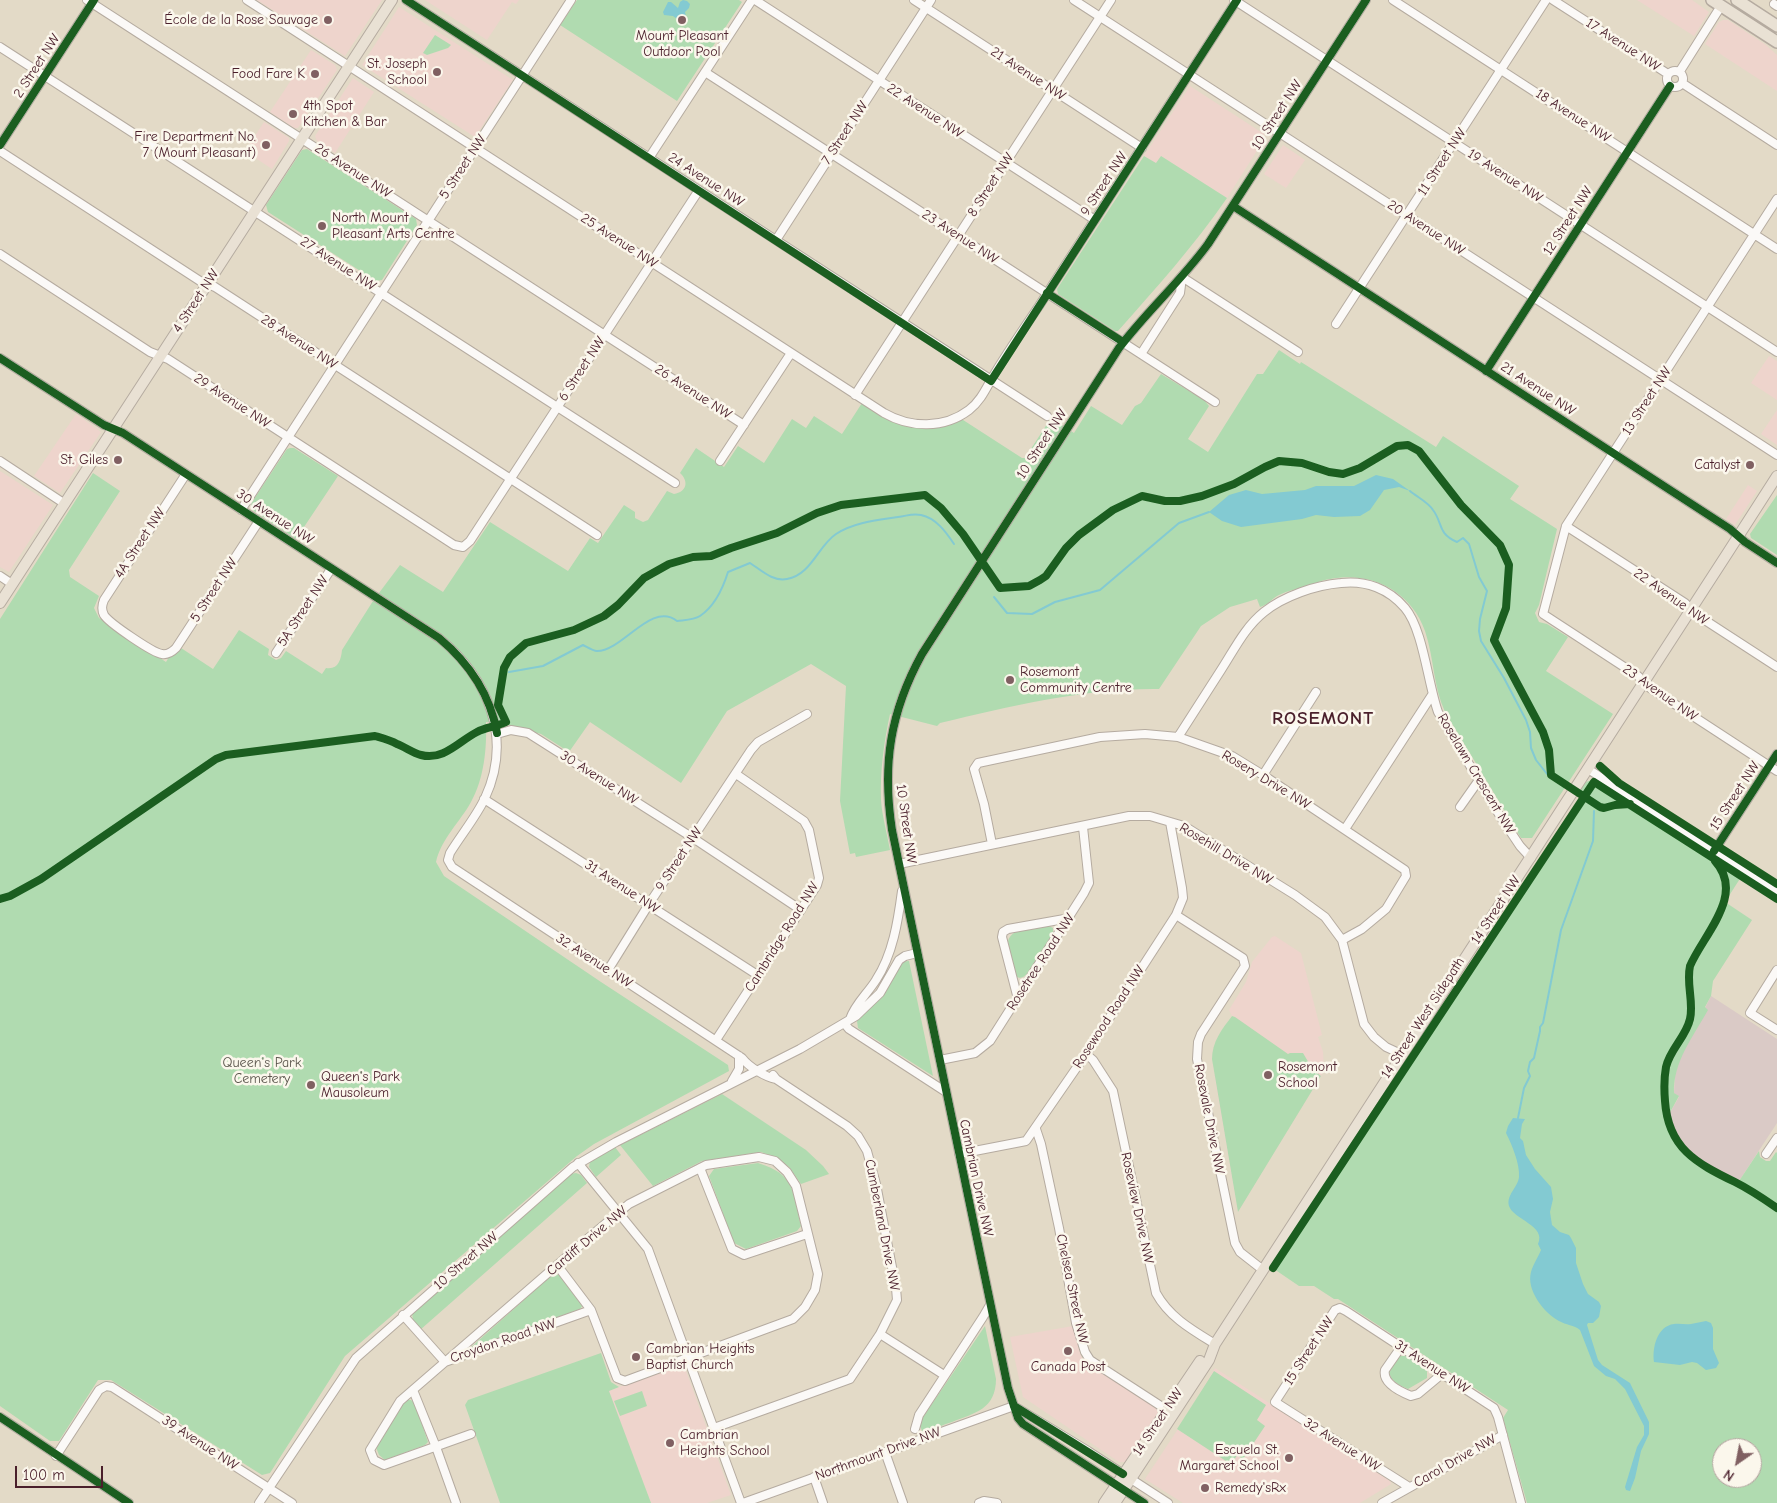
<!DOCTYPE html>
<meta charset="utf-8">
<style>
body{margin:0}
#map{position:relative;width:1777px;height:1503px;overflow:hidden;background:#e3dac7;font-family:"Comic Neue",sans-serif}
canvas{display:block}
.north{position:absolute;left:1712px;top:1438px;width:50px;height:50px;box-sizing:border-box;background:#fbf7ec;border:1px solid #b4a19f;border-radius:50%;rotate:213deg;font-size:14px;font-weight:700;line-height:20px;text-align:center;color:#4a1f2b}
.north::after{content:'';display:block;margin:auto;width:18px;height:22px;background:#806062;clip-path:polygon(50% 0,100% 100%,50% 72%,0 100%)}
.scale{position:absolute;left:15px;top:1466px;width:88px;height:22px;box-sizing:border-box;border:2px solid #4a1f2b;border-top:0;padding-left:6px;font-size:15px;line-height:18px;white-space:nowrap;color:#4a1f2b;-webkit-text-stroke:4px #fbf7ec;paint-order:stroke}
</style>
<div id="map">
<canvas width="1777" height="1503"></canvas>
<div class="north">N</div>
<div class="scale">100 m</div>
</div>
<script>
const ctx = document.querySelector('canvas').getContext('2d');
ctx.lineJoin = 'round';
function fillPath(path, color) {
  ctx.fillStyle = color;
  ctx.fill(path, 'evenodd');
}
function trace(path, color, width, dash) {
  ctx.strokeStyle = color;
  ctx.lineWidth = width;
  ctx.lineCap = dash ? 'butt' : 'round';
  ctx.setLineDash(dash || []);
  ctx.stroke(path);
}
function write(font, color, halo, rows, align = 'center') {
  ctx.font = font + ' "Comic Neue",sans-serif';
  ctx.lineWidth = 5;
  ctx.setLineDash([]);
  ctx.textBaseline = 'middle';
  ctx.strokeStyle = halo;
  ctx.fillStyle = color;
  for (const [text, x, y, turn = 0] of rows) {
    ctx.save();
    ctx.translate(x, y);
    ctx.rotate((+turn || 0) * Math.PI / 180);
    ctx.textAlign = isNaN(turn) ? turn : align;
    if (halo) ctx.strokeText(text, 0, 0);
    ctx.fillText(text, 0, 0);
    ctx.restore();
  }
}
fillPath(new Path2D(`
 M257 0H382L345 56Z
 M425 0H519L516 4 512 2 487 40Z
 M1637 0H1692L1709 12 1694 36Z
 M399 7 513 80 475 137 362 65Z
 M1723 20H1728L1766 45 1777 55V91L1705 44 1719 22Z
 M311 50 335 65 337 70 298 128H294L270 112Z
 M353 78 374 92 335 153 317 141 315 136Z
 M1190 86 1264 134 1265 138 1227 198 1161 156 1156 164 1144 156Z
 M264 122 289 138V141L272 169 245 151Z
 M1283 145 1305 160 1286 188 1264 174Z
 M1769 356 1777 361V400L1751 383Z
 M1777 410V445L1761 434Z
 M76 414 101 432 60 493 34 476Z
 M0 471 53 505 9 572 0 567Z
 M1748 485 1757 491 1735 525 1726 519Z
 M1275 936 1301 953 1322 1035 1318 1037 1323 1052 1324 1068 1321 1076 1238 1212 1216 1085 1212 1053 1218 1036 1232 1016 1229 1010 1246 982 1252 962 1272 937Z
 M1073 1326 1081 1356 1084 1361 1155 1407 1158 1411 1157 1417 1127 1462H1119L1023 1397 1010 1337Z
 M680 1365 685 1368 731 1495 707 1503H651L608 1391Z
 M1215 1368 1390 1481 1391 1484 1360 1503H1183L1145 1479 1178 1429Z`), '#eed4cc');
fillPath(new Path2D(`
 M1711 996 1777 1039V1123L1739 1181 1717 1173 1689 1152 1680 1141 1668 1116 1679 1097 1674 1093 1675 1072 1680 1058Z`), '#dacac6');
fillPath(new Path2D(`
 M577 0H739L742 2 677 101 560 25Z
 M435 35 451 45 448 48 427 55 423 53Z
 M307 149 416 219 417 225 382 280 376 281 268 212 266 205 302 150Z
 M1144 156 1156 163 1161 156 1227 198C1194 246 1156 288 1118 331H1115L1058 294 1057 289Z
 M1279 350 1300 364 1301 362 1436 447 1443 436 1519 486 1510 499 1557 529 1539 605 1535 613 1539 622 1547 624 1568 637 1546 671 1613 714 1532 838H1521L1445 712C1433 686 1434 657 1425 631 1411 591 1371 571 1330 579 1322 580 1313 584 1305 587 1296 589 1287 591 1279 595 1272 598 1270 604 1260 607L1257 599 1230 607 1201 626 1159 689C1086 688 1011 706 940 723L937 726 890 714C884 742 880 770 881 800 882 816 887 833 890 850L856 857 855 853 850 854 840 801 846 686 811 664 727 711 681 783 590 722 569 752 541 734 501 723 486 722C487 748 484 779 471 802 460 822 441 839 436 862L444 876 601 982 728 1065 729 1071 594 1144 577 1156 345 1356 270 1473 262 1475 111 1380H98L59 1441H50L0 1406V619L93 473 120 491 69 570 70 577 99 596 94 608 99 618 166 662 169 657 181 648 213 669 239 630 269 649 268 655 276 660 281 658 286 651 322 674 326 668C338 670 341 660 342 650L373 601 400 565 443 592 490 522 568 571 590 538 598 543 624 505 635 512V518L643 522 648 520 667 491 674 494C687 492 689 481 680 473L696 448 724 467 738 446 764 463 792 419 806 428 814 416 842 434 862 403C902 431 913 433 960 418L1022 458H1025L1051 418 1074 433 1091 406 1122 425 1135 406 1141 403 1161 374 1204 400 1209 406 1188 439 1208 452 1257 374H1263Z
 M290 448H294L338 476 296 539 254 511 251 506 252 502 287 449Z
 M1777 495V555L1751 538 1750 534Z
 M1596 778 1743 874 1725 902 1752 920 1713 981 1711 996 1705 1007 1708 1010C1693 1037 1673 1062 1674 1093L1679 1096 1668 1116C1672 1124 1675 1133 1680 1141 1692 1161 1718 1173 1739 1181L1759 1151 1760 1157 1766 1161H1770L1776 1152 1777 1153V1503H1527L1503 1418 1508 1410 1338 1299H1334L1314 1286H1299L1274 1269 1581 798 1577 795 1586 782ZM1722 1448H1752V1478H1722Z
 M1047 925 1053 928V933L1027 974C1023 978 1020 979 1015 976L1008 941C1012 927 1035 928 1047 925Z
 M908 961H909L933 1076 858 1028 857 1021 882 995 890 984 902 962Z
 M1232 1016 1235 1017 1288 1054 1290 1053H1303L1313 1070 1321 1076 1238 1212 1212 1059C1212 1042 1222 1029 1232 1016Z
 M722 1094 806 1150 823 1166 829 1174 801 1184 789 1167 777 1158 761 1152 702 1161 653 1186 620 1145Z
 M615 1147 621 1155 596 1177 589 1167 590 1161Z
 M758 1163C795 1174 793 1191 801 1226L797 1231 746 1249 734 1243 709 1176 714 1169Z
 M576 1173 581 1175 587 1183 420 1330 413 1321 412 1312 571 1174Z
 M553 1274 559 1275 583 1305 580 1309 469 1349Z
 M985 1326 996 1379C996 1409 975 1413 952 1422 942 1425 932 1430 923 1434L920 1425 921 1420Z
 M601 1353 611 1382 619 1387 609 1391 651 1503H500L465 1405 468 1400Z
 M1400 1356H1406L1427 1370V1378L1408 1389C1399 1385 1390 1381 1389 1371Z
 M1214 1371 1266 1405 1257 1420 1265 1426 1243 1459 1237 1455 1233 1462 1229 1463 1177 1429Z
 M642 1391 647 1406 620 1416 614 1401Z
 M407 1400H411L415 1403 428 1442 425 1445 385 1460 379 1455 376 1447 404 1402Z`), '#b0dbb0');
fillPath(new Path2D(`
 M683 0 687 1 690 4 689 8 685 12 686 17 685 20 680 21 673 16 664 15 663 12 668 2H671L678 8 680 2Z
 M1376 475 1393 479 1410 491 1399 487 1384 490 1370 510 1360 516 1334 517 1316 515 1302 519 1241 527 1222 521 1209 512 1229 495 1246 490 1262 494 1305 490 1316 486H1354Z
 M1513 1118 1525 1119 1522 1124 1520 1138 1523 1141 1526 1155 1535 1169 1551 1187 1553 1199 1550 1212 1552 1225 1560 1232 1569 1235 1571 1238 1576 1248V1263L1583 1284 1588 1294 1599 1302 1601 1306 1599 1317 1593 1323H1588L1587 1325 1598 1360 1602 1365 1630 1383 1649 1422V1434L1641 1451 1635 1478 1630 1491 1626 1490 1625 1487 1637 1447 1644 1435V1426L1625 1389 1615 1379 1606 1376 1594 1366 1580 1330C1574 1325 1566 1325 1559 1321 1544 1313 1526 1290 1531 1272 1533 1265 1538 1257 1541 1250L1538 1244C1547 1226 1513 1219 1509 1206 1506 1195 1518 1187 1519 1177 1520 1164 1512 1145 1506 1133L1508 1126Z
 M1706 1321 1711 1323 1713 1328V1349L1719 1363 1716 1368 1706 1370 1697 1363 1692 1362 1680 1365 1654 1362C1652 1348 1657 1326 1674 1324 1680 1323 1685 1325 1691 1324 1696 1323 1701 1322 1706 1321Z`), '#83cad2');
trace(new Path2D(`
 M1410 491C1417 497 1428 502 1433 510 1443 523 1437 533 1457 542L1463 538 1469 544 1479 577 1487 591 1480 619 1479 631 1481 641 1504 678 1526 720 1530 732 1531 748 1536 760 1547 774
 M994 597 1007 613 1032 614 1055 602 1100 590 1179 523 1209 512
 M509 672 543 666 583 645C587 647 593 651 597 651 623 651 651 601 677 621 684 620 694 620 700 616 715 606 723 588 728 572L750 563C761 570 773 582 787 579 811 575 818 546 836 534 854 522 879 520 898 517 907 516 912 513 921 515 936 518 946 532 954 544
 M1518 1118 1524 1088 1530 1076 1528 1071 1530 1062 1534 1058 1540 1031V1027L1543 1023 1561 930 1593 841 1594 811`), '#83cad2', 2);
const minor = new Path2D(`
 M87 0 744 425
 M247 0 884 413C910 428 944 429 969 410 982 400 987 386 995 373 1009 350 1024 328 1039 306 1105 204 1171 102 1237 0
 M406 0 1047 416
 M755 0 1095 220
 M914 0 1142 148
 M1074 0 1777 455
 M1234 0 1777 352
 M1393 0 1777 249
 M1553 0 1668 74
 M1774 4 1777 6
 M0 47 675 483
 M1667 79a8 8 0 1 1 16 0a8 8 0 1 1-16 0Z
 M1680 71 1721 6
 M705 72 1215 402
 M1682 83 1777 145
 M0 145 94 0
 M0 151 200 281 215 287 597 535
 M649 158 752 0
 M1777 199 1566 526 1543 614 1638 676 1650 688 1777 771
 M1233 206 1730 529 1745 542 1777 563
 M776 240 931 0
 M0 254 150 352 168 359 454 545 463 547 470 541 699 190
 M1182 277 1298 352
 M1336 324 1546 0
 M1141 354 1180 293 1182 277
 M0 358 104 425 123 433 439 638C488 678 513 738 485 798 476 817 461 835 450 853L448 860 452 867 742 1058C749 1067 765 1077 776 1079
 M1486 371 1670 86
 M855 395 1111 0
 M0 461 65 504
 M720 461 791 353
 M186 474 104 600C102 605 101 609 104 615 109 623 153 653 162 654 168 655 172 652 176 648L259 521
 M241 510 571 0
 M1566 526 1685 603 1697 615 1777 667
 M0 576 12 584
 M276 653 331 569
 M497 734 511 730 528 733 693 838 801 910
 M1178 737C1193 714 1207 692 1221 670 1234 650 1245 627 1264 612 1284 596 1316 585 1341 583 1366 580 1389 589 1405 608 1423 629 1428 684 1438 712L1500 816 1520 846 1531 858
 M1588 769 1777 892
 M1263 775 1316 692
 M484 799 759 976
 M1460 807 1479 780
 M1345 829 1432 695
 M992 844 984 804 974 769 978 763 1100 737 1145 734 1178 737 1232 756 1263 775 1405 870 1406 876 1386 909 1362 929 1342 940
 M1714 851 1777 754
 M899 864 1129 816H1150L1184 826 1295 895 1325 917 1342 940 1364 1024 1374 1037 1386 1047 1401 1054
 M1176 915 1243 958 1245 966 1201 1034 1198 1042 1197 1059 1235 1243 1240 1252 1263 1270
 M608 970 649 904 751 750 758 742 807 714
 M1777 970 1750 1013 1777 1030
 M1018 999 1002 937 1003 932 1008 929 1070 918
 M850 1019C855 1004 868 993 876 980 893 954 898 921 902 891
 M844 1023 849 1029 946 1092
 M716 1040 817 885 819 878 809 830 804 821 736 774
 M1086 1054 1093 1060 1113 1091 1156 1293C1169 1317 1192 1330 1215 1344
 M940 1060 975 1053 990 1041 1084 893 1089 883 1083 827
 M732 1081 739 1069V1056
 M1036 1129 1041 1144 1059 1228 1076 1323 1085 1352 1090 1360 1167 1410
 M959 1154 1026 1141 1086 1054 1176 915 1183 898 1182 888 1170 822
 M1766 1154 1777 1138
 M578 1163 648 1249 741 1503
 M700 1168 732 1249 744 1255 807 1234
 M403 1315 445 1362 591 1310
 M880 1334 944 1375
 M1401 1347 1385 1370C1382 1383 1401 1392 1411 1396L1418 1394 1442 1374
 M413 1390 436 1447 456 1503
 M0 1417 129 1503
 M714 1428 850 1379 880 1334 897 1300 896 1288 876 1184 867 1151 858 1136 847 1126 776 1079 773 1075
 M915 1429 919 1415 983 1317 990 1305
 M471 1434 384 1465 374 1460 370 1450 400 1401 586 1240 629 1204 706 1165 759 1157 775 1161 787 1172 796 1186 818 1274 815 1290 805 1307 793 1319 625 1381 617 1378 591 1310 557 1265
 M885 1452 903 1503
 M56 1456 99 1390 106 1386 112 1387 292 1503
 M814 1477 823 1503
 M1409 1487 1275 1402 1335 1310 1340 1308 1346 1311 1494 1408 1498 1417 1521 1503
 M259 1503 356 1358 573 1167 616 1142 800 1049 856 1016 880 993 899 960 905 956 917 953
 M743 1503 1014 1406 1088 1451 1168 1503
 M979 1503 984 1501 997 1503
 M1144 1503 1023 1424 1018 1418 1008 1388 892 830C882 765 890 712 922 654L1119 348C1147 311 1181 281 1208 244L1366 0
 M1382 1503 1503 1435`);
const major = new Path2D(`
 M0 603 392 0
 M1104 1503 1200 1361
 M1115 1503 1209 1360 1215 1344C1402 1054 1591 766 1777 476`);
const highway = new Path2D(`
 M1712 0 1777 42
 M1737 0 1777 26`);
trace(minor, '#b5aba0', 10);
trace(major, '#b5aba0', 12);
trace(highway, '#b5aba0', 14);
trace(minor, '#fbf9f7', 8);
trace(major, '#e9e1d4', 10);
trace(highway, '#e9e1d4', 11);
trace(new Path2D(`
 M406 0 991 381 1237 0
 M0 145 94 0
 M1233 206 1730 529 1745 542 1777 563
 M1047 293 1123 342
 M0 358 104 425 123 433 439 638C469 663 490 694 497 733
 M1486 371 1670 86
 M1600 766 1619 783 1777 884
 M1714 851 1777 754
 M1715 861C1746 895 1703 935 1690 966 1686 984 1694 1002 1690 1019 1686 1037 1670 1049 1666 1067 1664 1078 1664 1089 1665 1101 1668 1148 1696 1163 1735 1182 1749 1189 1764 1199 1777 1208
 M0 899 10 896 41 879 216 759 226 755 375 736C382 738 390 740 397 744 405 747 413 753 421 755 444 761 459 741 477 732 486 727 496 727 506 722L498 705 504 668 510 657 526 643 574 630 604 616 618 605 644 578 669 564 693 557 711 556 731 548 777 533 817 513 841 505 925 495 941 508 963 534 1000 588 1029 586 1040 580 1046 576 1066 548 1079 535 1113 510 1142 496 1165 501H1180L1202 496 1234 484 1265 467 1279 461 1302 463 1329 472 1343 474 1360 468 1397 446 1408 445 1419 451 1461 505 1500 545 1509 565 1506 608 1494 640 1543 732 1549 750 1551 775 1600 807 1604 808 1615 805 1630 804
 M1273 1268 1594 782 1777 899
 M1014 1406 1123 1474
 M0 1417 129 1503
 M1144 1503 1023 1424 1018 1418 1008 1388 892 830C882 765 890 712 922 654L1119 348C1147 311 1181 281 1208 244L1366 0`), '#1b5e20', 8);
for (const [x, y, r, color] of [
 [328,20,5,"#806062"],
 [682,20,5,"#806062"],
 [437,72,5,"#806062"],
 [315,74,5,"#806062"],
 [293,114,5,"#806062"],
 [266,145,5,"#806062"],
 [322,226,5,"#806062"],
 [118,460,5,"#806062"],
 [1750,465,5,"#806062"],
 [1010,680,5,"#806062"],
 [1268,1075,5,"#806062"],
 [311,1085,5,"#806062"],
 [1068,1351,5,"#806062"],
 [636,1357,5,"#806062"],
 [670,1443,5,"#806062"],
 [1289,1458,5,"#806062"],
 [1205,1488,5,"#806062"]
]) {
  const dot = new Path2D();
  dot.arc(x, y, r, 0, 2 * Math.PI);
  ctx.fillStyle = color;
  ctx.fill(dot);
  trace(dot, '#fbf7ec', 2);
}
write('14px', '#4a1f2b', '#fbf7ec', [
 ["École de la Rose Sauvage",318,20,"right"],
 ["Mount Pleasant",682,36,"center"],
 ["Outdoor Pool",682,52,"center"],
 ["St. Joseph",427,64,"right"],
 ["School",427,80,"right"],
 ["Food Fare K",305,74,"right"],
 ["4th Spot",303,106],
 ["Kitchen & Bar",303,122],
 ["Fire Department No.",256,137,"right"],
 ["7 (Mount Pleasant)",256,153,"right"],
 ["North Mount",332,218],
 ["Pleasant Arts Centre",332,234],
 ["St. Giles",108,460,"right"],
 ["Catalyst",1740,465,"right"],
 ["Rosemont",1020,672],
 ["Community Centre",1020,688],
 ["Rosemont",1278,1067],
 ["School",1278,1083],
 ["Queen's Park",321,1077],
 ["Mausoleum",321,1093],
 ["Cambrian Heights",646,1349],
 ["Baptist Church",646,1365],
 ["Canada Post",1068,1367,"center"],
 ["Cambrian",680,1435],
 ["Heights School",680,1451],
 ["Escuela St.",1279,1450,"right"],
 ["Margaret School",1279,1466,"right"],
 ["Remedy'sRx",1215,1488]
], 'left');
write('14px', '#4a1f2b', '#fbf7ec', [
 ["17 Avenue NW",1623,45,33],
 ["2 Street NW",37,66,-57],
 ["21 Avenue NW",1028,74,33],
 ["22 Avenue NW",925,111,33],
 ["10 Street NW",1277,115,-57],
 ["18 Avenue NW",1573,116,33],
 ["7 Street NW",845,133,-57],
 ["11 Street NW",1442,162,-57],
 ["5 Street NW",463,167,-57],
 ["26 Avenue NW",353,171,33],
 ["19 Avenue NW",1505,176,33],
 ["24 Avenue NW",706,180,33],
 ["9 Street NW",1104,184,-57],
 ["8 Street NW",991,185,-57],
 ["12 Street NW",1568,221,-57],
 ["20 Avenue NW",1426,228,33],
 ["23 Avenue NW",960,237,33],
 ["25 Avenue NW",619,241,33],
 ["27 Avenue NW",338,264,33],
 ["4 Street NW",196,301,-57],
 ["28 Avenue NW",299,342,33],
 ["6 Street NW",582,369,-57],
 ["21 Avenue NW",1538,389,33],
 ["26 Avenue NW",693,392,33],
 ["29 Avenue NW",232,401,33],
 ["13 Street NW",1647,401,-57],
 ["10 Street NW",1042,444,-57],
 ["30 Avenue NW",275,517,33],
 ["4A Street NW",140,543,-57],
 ["5 Street NW",214,590,-57],
 ["22 Avenue NW",1671,597,35],
 ["5A Street NW",303,611,-57],
 ["23 Avenue NW",1660,693,35],
 ["Roselawn Crescent NW",1476,774,59],
 ["30 Avenue NW",599,778,32],
 ["Rosery Drive NW",1266,780,31],
 ["15 Street NW",1735,796,-57],
 ["10 Street NW",906,824,82],
 ["Rosehill Drive NW",1226,854,31],
 ["9 Street NW",679,859,-57],
 ["31 Avenue NW",622,887,33],
 ["14 Street NW",1496,910,-57],
 ["Cambridge Road NW",782,937,-58],
 ["32 Avenue NW",594,961,33],
 ["Rosetree Road NW",1041,962,-57],
 ["Rosewood Road NW",1109,1017,-57],
 ["14 Street West Sidepath",1423,1018,-57],
 ["Rosevale Drive NW",1209,1119,79],
 ["Cambrian Drive NW",976,1178,78],
 ["Roseview Drive NW",1137,1208,78],
 ["Cumberland Drive NW",882,1225,79],
 ["Cardiff Drive NW",587,1241,-40],
 ["10 Street NW",466,1261,-41],
 ["Chelsea Street NW",1072,1289,78],
 ["Croydon Road NW",503,1341,-19],
 ["15 Street NW",1309,1351,-57],
 ["31 Avenue NW",1432,1367,33],
 ["14 Street NW",1158,1422,-56],
 ["39 Avenue NW",200,1443,33],
 ["32 Avenue NW",1342,1445,32],
 ["Northmount Drive NW",878,1454,-20],
 ["Carol Drive NW",1455,1461,-30]
]);
write('14px', '#5c574e', '#fbf7ec', [
 ["Queen's Park",262,1063],
 ["Cemetery",262,1079]
]);
ctx.letterSpacing = '1px';
write('bold 19px', '#4a1f2b', '#fbf7ec', [
 ["ROSEMONT",1323,719]
]);
ctx.letterSpacing = '0px';
</script>
